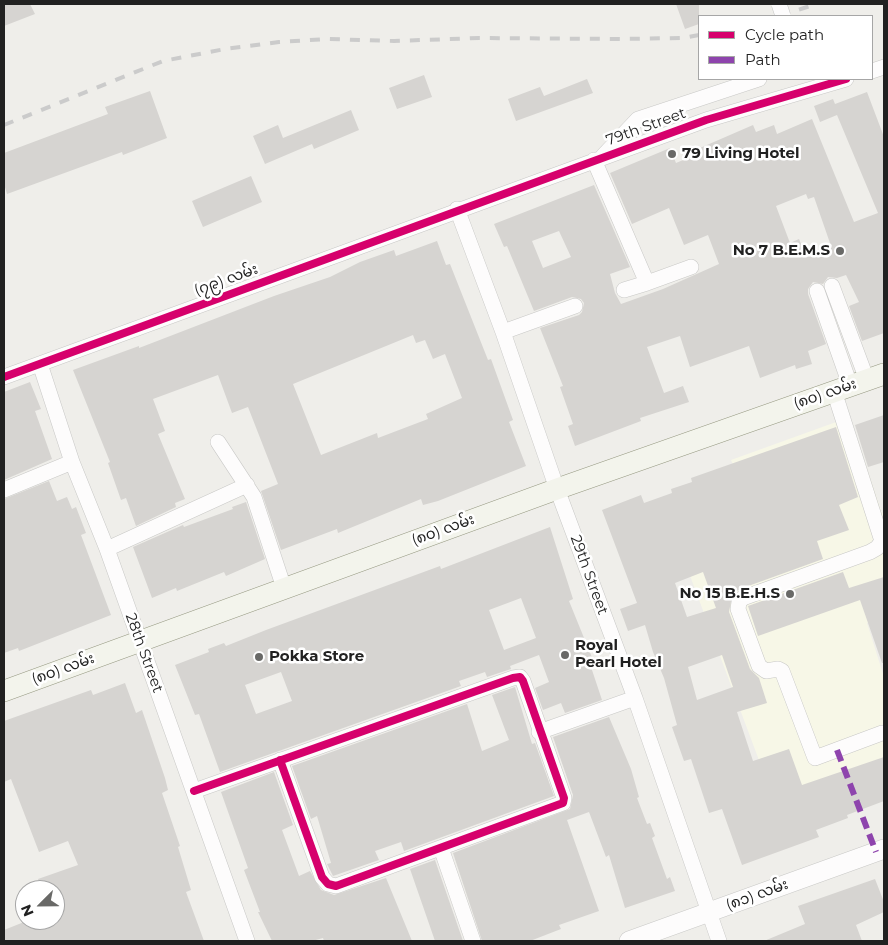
<!DOCTYPE html>
<meta charset="utf-8">
<style>
body{margin:0}
#map{position:relative;width:888px;height:945px;overflow:hidden;background:#efeeea;font-family:Montserrat,sans-serif}
canvas{display:block}
.frame{position:absolute;inset:0;border:5px solid #212121;pointer-events:none}
.legend{position:absolute;left:698px;top:15px;width:175px;height:65px;box-sizing:border-box;background:#fff;border:1px solid #a6a6a6;margin:0;padding:6px 9px;list-style:none;font-size:15px;color:#212121}
.legend li{display:flex;align-items:center;gap:10px;height:25px}
.legend b{width:25px;border:1px solid #a6a6a6}
.north{position:absolute;left:15px;top:880px;width:50px;height:50px;box-sizing:border-box;background:#fff;border:1px solid #a6a6a6;border-radius:50%;rotate:247deg;font-size:14px;font-weight:700;line-height:20px;text-align:center;color:#212121}
.north::after{content:'';display:block;margin:auto;width:18px;height:22px;background:#696967;clip-path:polygon(50% 0,100% 100%,50% 72%,0 100%)}
</style>
<div id="map">
<canvas width="888" height="945"></canvas>
<div class="frame"></div>
<ul class="legend">
<li><b style="height:6px;background:#d6006c"></b>Cycle path</li>
<li><b style="height:6px;background:#8e44ad"></b>Path</li>
</ul>
<div class="north">N</div>
</div>
<script>
const ctx = document.querySelector('canvas').getContext('2d');
ctx.lineJoin = 'round';
function fillPath(path, color) {
  ctx.fillStyle = color;
  ctx.fill(path, 'evenodd');
}
function trace(path, color, width, dash) {
  ctx.strokeStyle = color;
  ctx.lineWidth = width;
  ctx.lineCap = dash ? 'butt' : 'round';
  ctx.setLineDash(dash || []);
  ctx.stroke(path);
}
function write(font, color, halo, rows, align = 'center') {
  ctx.font = font + ' Montserrat,"Noto Sans Myanmar",sans-serif';
  ctx.lineWidth = 5;
  ctx.setLineDash([]);
  ctx.textBaseline = 'middle';
  ctx.strokeStyle = halo;
  ctx.fillStyle = color;
  for (const [text, x, y, turn = 0] of rows) {
    ctx.save();
    ctx.translate(x, y);
    ctx.rotate((+turn || 0) * Math.PI / 180);
    ctx.textAlign = isNaN(turn) ? turn : align;
    if (halo) ctx.strokeText(text, 0, 0);
    ctx.fillText(text, 0, 0);
    ctx.restore();
  }
}
fillPath(new Path2D(`
 M850 417 882 513 884 512V615L867 623 884 677V762L775 803 689 573 765 543 731 460Z`), '#f7f7e7');
fillPath(new Path2D(`
 M4 4H30L35 14 4 26Z
 M676 4H699V24L685 29Z
 M424 75 432 97 397 109 389 88Z
 M587 79 593 93 516 121 508 99 540 87 544 96Z
 M150 91 167 138 123 155 122 152 7 194 4 184V153L108 114 105 107Z
 M867 92 884 137V333L862 341 849 306 859 302 846 275 837 278 828 277 823 284 813 282 808 289V294L826 344 808 351 812 364 796 369 795 365 760 378 749 346 690 367 680 336 647 347 664 393 683 386 689 402 640 418 641 421 575 446 568 426 573 424 560 387 563 386 540 328 579 315 582 312 584 303 581 299 572 297 534 311 507 246 504 247 494 224 594 185 630 267 610 274 615 293 621 304 663 289 719 264 708 235 684 245 669 208 632 224 610 173 670 148 676 163 702 152 700 148 753 125 756 132 774 125 777 134 812 119 854 222 878 213 837 115 820 122 814 106 833 99 835 104ZM806 194 808 199 814 197 831 246 806 256 799 239 790 243 776 206ZM559 231 571 257 543 268 532 241Z
 M351 110 359 130 314 149 312 144 265 164 253 136 278 125 283 138Z
 M251 176 262 202 203 227 192 201Z
 M437 241 446 265 450 264 488 360 491 359 513 420 509 422 526 466 438 501 423 505 421 499 338 533 337 529 281 550 261 491 278 484 248 407 232 413 218 375 153 399 165 431 158 434 185 499 175 503 176 507 136 526 126 498 121 500 108 463 110 462 73 370 139 346V348L274 296 330 277 360 262 394 250 396 256ZM413 335 416 343 425 340 433 359 445 354 462 398 426 414 428 419 378 438 377 433 321 455 293 384Z
 M30 382 41 409 35 411 52 459 4 480V392Z
 M884 415V462L868 467 855 425Z
 M836 427 858 497 839 505 849 530 817 541 823 559 740 589 732 596 729 612 750 669 759 678 767 703 737 712 753 761 789 749 802 785 884 757V801L847 815 848 818 816 830 819 837 742 865 722 809 709 813 691 759 684 761 672 727 677 725 664 678 653 652 645 625 628 631 620 609 637 603 602 510 641 495 644 503 672 493 671 489 692 482 691 478ZM703 572 716 608 687 617 675 583ZM722 655 733 687 697 700 688 667Z
 M49 481 57 501 67 497 72 509 76 507 86 533 81 535 111 615 19 651 18 648 4 653V499Z
 M246 502 265 559 226 576 224 572 177 591 176 588 152 598 133 547 183 525 184 527 233 509 232 507Z
 M550 527 573 599 569 601 593 660 589 661 602 700 565 713 561 703 543 710 535 688 549 682 539 655 510 666 511 669 487 677 485 672 459 681 461 686 220 772 199 714 195 715 175 665 209 652 208 649 224 643 226 646 266 630 440 566 441 569ZM521 598 536 638 504 650 489 610ZM281 672 292 701 256 714 245 685Z
 M843 572 849 588 884 577V663H882L860 600 758 636 748 606Z
 M125 683 136 713 142 710 165 778 168 790 162 793 180 846 178 847 191 890 186 892 204 941H4V930L29 920H55V890H42L38 879 78 865 68 841 39 852 11 779 4 782V721L91 690 93 695Z
 M515 687 532 744 535 743 554 796 404 851 401 842 375 851 379 860 333 876 327 864 331 863 317 816 311 819 292 766 467 704 482 751 509 740 492 695Z
 M609 717 631 769 639 797 637 798 647 824 650 823 655 836 652 838 667 879 670 877 675 891 625 908 609 855 606 857 589 812 567 820 599 911 559 925 561 929 530 941H482L453 853 570 809 573 795 553 737Z
 M274 772 293 825 282 830 299 876 310 871 321 890 334 895 386 878 412 941H324L323 938 312 941H272L258 912H260L244 870 248 868 221 792Z
 M435 860 463 941H435L410 869Z
 M875 879 884 902V912L856 925 862 941H764L805 924 798 906Z`), '#d6d4d1');
const minor = new Path2D(`
 M872 71 884 67
 M603 156 638 119 759 79
 M594 160 647 283 691 267
 M457 209 503 332 557 489 635 698 719 941
 M832 286 867 380
 M624 290 647 283
 M817 291 850 385
 M503 332 575 306
 M40 364 72 462 107 549 247 941
 M4 377 706 120 846 79
 M834 391 882 541 877 548 870 552 743 598 739 602 738 609 759 666 766 671 778 669 782 671 815 758 882 733
 M218 442 254 497 284 588
 M4 490 72 462
 M107 549 247 485
 M539 732 635 698
 M194 791 513 678 520 677 523 681 564 798 563 803 336 886 328 884 322 877 280 760
 M441 848 473 941`);
const tertiary = new Path2D(`
 M629 941 884 849`);
const secondary = new Path2D(`
 M4 691 557 489 884 374`);
trace(minor, '#c8c8c6', 16);
trace(tertiary, '#c8c8c6', 20);
trace(secondary, '#969982', 22);
trace(minor, '#fdfcfc', 15);
trace(tertiary, '#fdfcfc', 19);
trace(secondary, '#f3f4ec', 21);
trace(new Path2D(`
 M780 16 816 4
 M4 125 163 61 225 49 279 42 328 39 394 41 479 38 621 39 683 38 699 35`), '#cbcbcb', 4, [10, 10]);
const minorBridge = new Path2D(`
 M779 4 783 16`);
trace(minorBridge, '#c8c8c6', 16, []);
trace(minorBridge, '#fdfcfc', 15);
trace(new Path2D(`
 M837 750 876 852`), '#8e44ad', 6, [12, 6]);
trace(new Path2D(`
 M4 377 706 120 846 79
 M194 791 513 678 520 677 523 681 564 798 563 803 336 886 328 884 322 877 280 760`), '#d6006c', 8);
for (const [x, y, r, color] of [
 [672,154,5,"#696967"],
 [840,251,5,"#696967"],
 [790,594,5,"#696967"],
 [565,655,5,"#696967"],
 [259,657,5,"#696967"]
]) {
  const dot = new Path2D();
  dot.arc(x, y, r, 0, 2 * Math.PI);
  ctx.fillStyle = color;
  ctx.fill(dot);
  trace(dot, '#fff', 2);
}
write('15px', '#212121', '#fff', [
 ["79th Street",646,127,-20],
 ["(၇၉) လမ်း",226,280,-20],
 ["(၈၀) လမ်း",825,394,-19],
 ["(၈၀) လမ်း",443,530,-20],
 ["29th Street",589,575,70],
 ["28th Street",144,653,70],
 ["(၈၀) လမ်း",63,669,-20],
 ["(၈၁) လမ်း",757,895,-20]
]);
write('bold 15px', '#212121', '#fff', [
 ["79 Living Hotel",682,154],
 ["No 7 B.E.M.S",830,251,"right"],
 ["No 15 B.E.H.S",780,594,"right"],
 ["Royal",575,646],
 ["Pearl Hotel",575,663],
 ["Pokka Store",269,657]
], 'left');
</script>
